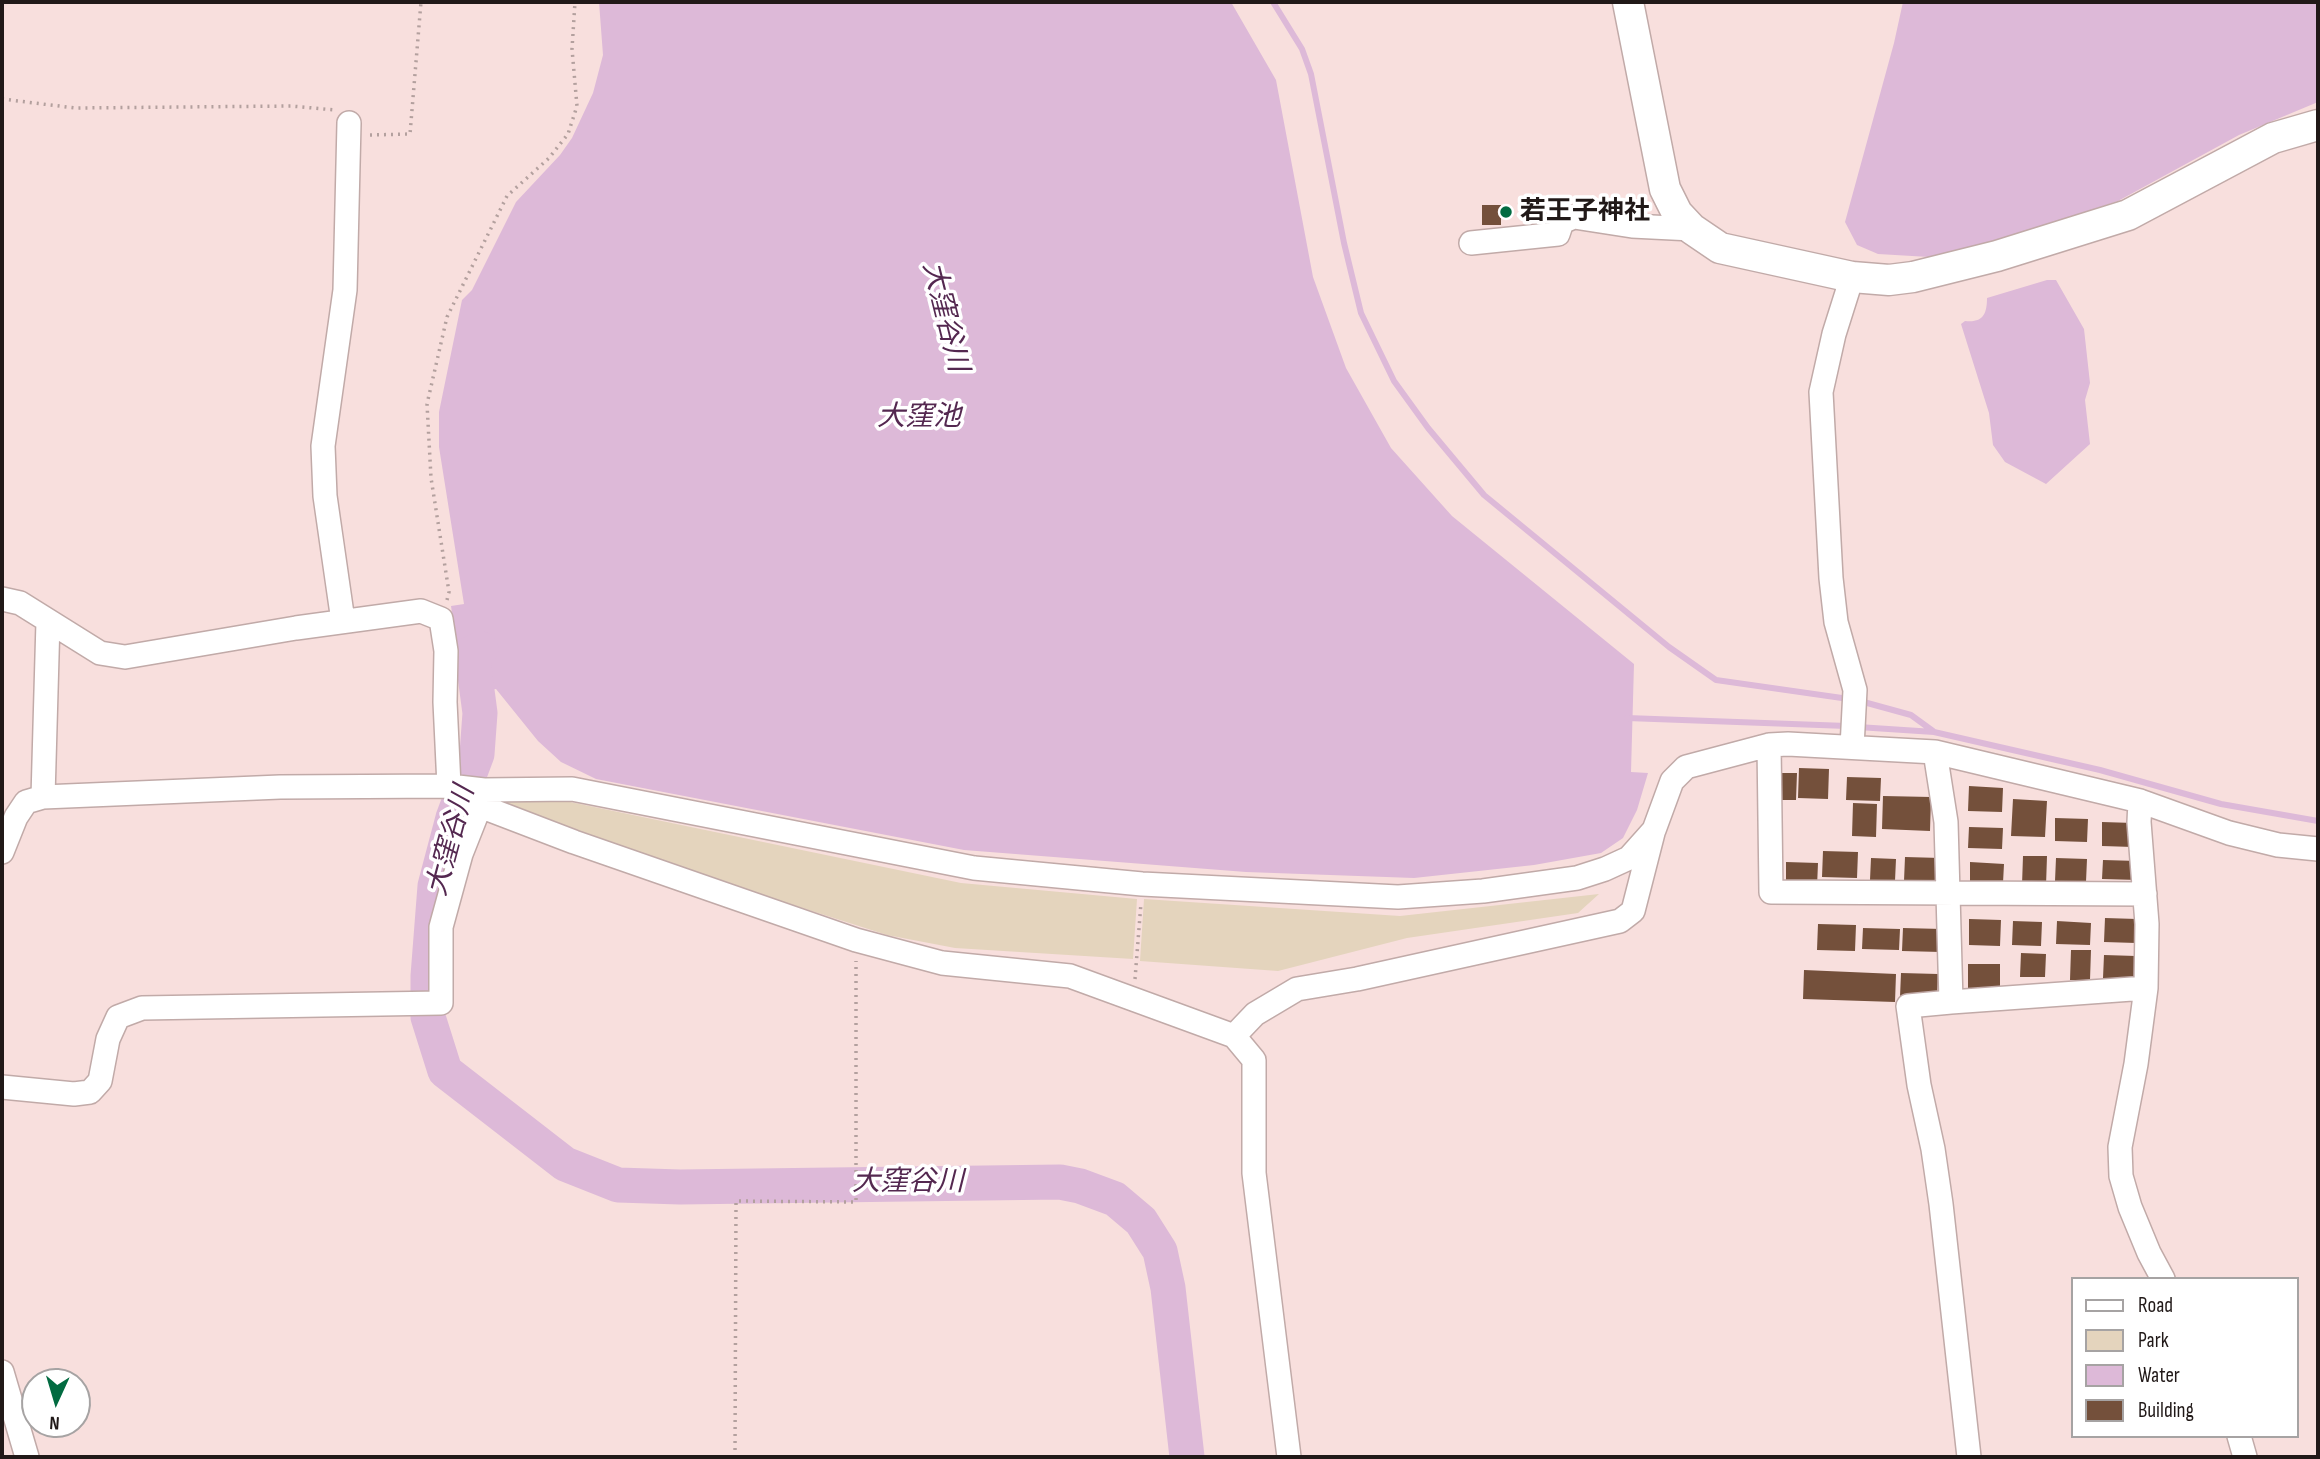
<!DOCTYPE html>
<meta charset="utf-8">
<style>
body{margin:0}
#map{position:relative;width:2320px;height:1459px;overflow:hidden;background:#f8dfdd;font-family:"Sofia Sans Condensed",sans-serif}
canvas{display:block}
.frame{position:absolute;inset:0;border:4px solid #211918;pointer-events:none}
.legend{position:absolute;left:2071px;top:1277px;width:228px;height:161px;box-sizing:border-box;background:#fff;border:2px solid #a6a3a3;margin:0;padding:9px 12px;list-style:none;font-size:21px;color:#211918}
.legend li{display:flex;align-items:center;gap:14px;height:35px}
.legend b{width:35px;border:2px solid #a6a3a3}
.north{position:absolute;left:21px;top:1368px;width:70px;height:70px;box-sizing:border-box;background:#fff;border:2px solid #a6a3a3;border-radius:50%;rotate:184deg;font-size:19px;font-weight:700;line-height:28px;text-align:center;color:#211918}
.north::after{content:'';display:block;margin:auto;width:24px;height:32px;background:#026b41;clip-path:polygon(50% 0,100% 100%,50% 72%,0 100%)}
</style>
<div id="map">
<canvas width="2320" height="1459"></canvas>
<div class="frame"></div>
<ul class="legend">
<li><b style="height:9px;background:#fff"></b>Road</li>
<li><b style="height:19px;background:#e4d4bd"></b>Park</li>
<li><b style="height:19px;background:#ddb9d8"></b>Water</li>
<li><b style="height:19px;background:#74503b"></b>Building</li>
</ul>
<div class="north">N</div>
</div>
<script>
const ctx = document.querySelector('canvas').getContext('2d');
ctx.lineJoin = 'round';
function fillPath(path, color) {
  ctx.fillStyle = color;
  ctx.fill(path, 'evenodd');
}
function trace(path, color, width, dash) {
  ctx.strokeStyle = color;
  ctx.lineWidth = width;
  ctx.lineCap = dash ? 'butt' : 'round';
  ctx.setLineDash(dash || []);
  ctx.stroke(path);
}
function write(font, color, halo, rows, align = 'center') {
  ctx.font = font + ' "Sofia Sans Condensed","Noto Sans JP",sans-serif';
  ctx.lineWidth = 7;
  ctx.setLineDash([]);
  ctx.textBaseline = 'middle';
  ctx.strokeStyle = halo;
  ctx.fillStyle = color;
  for (const [text, x, y, turn = 0] of rows) {
    ctx.save();
    ctx.translate(x, y);
    ctx.rotate((+turn || 0) * Math.PI / 180);
    ctx.textAlign = isNaN(turn) ? turn : align;
    if (halo) ctx.strokeText(text, 0, 0);
    ctx.fillText(text, 0, 0);
    ctx.restore();
  }
}
fillPath(new Path2D(`
 M546 797 961 883 1137 899 1133 959 955 948 887 935 696 874 490 799Z
 M1599 894 1578 913 1407 938 1278 971 1140 961 1144 899 1400 916Z`), '#e4d4bd');
fillPath(new Path2D(`
 M599 2H1231L1276 80 1313 277 1346 368 1391 448 1452 516 1634 664 1631 772 1648 773 1637 810 1623 838 1601 853 1534 865 1414 878 1246 872 964 850 596 779 561 762 538 741 496 689 464 694 451 606 464 604 439 447V412L462 300 472 290 516 202 560 155 572 138 593 93 603 55Z
 M1903 2H2318V102L2239 135 2118 201 1946 258 1878 254 1857 245 1845 222 1894 43Z
 M2047 280H2056L2084 329 2090 383 2085 400 2090 444 2046 484 2005 462 1993 445 1989 413 1961 324 1965 321C1983 323 1987 314 1987 298Z`), '#ddb9d8');
trace(new Path2D(`
 M1273 2 1302 49 1311 74 1344 243 1361 313 1394 381 1428 428 1484 495 1669 647 1716 680 1849 699
 M1860 701 1911 715 1933 731
 M1627 718 1847 726
 M1858 727 1934 732 2100 770 2221 804 2318 821`), '#ddb9d8', 6);
trace(new Path2D(`
 M481 649 472 653 480 713 477 754 453 818 435 886 428 976V1017L445 1071 565 1164 618 1185 680 1187 1060 1182 1080 1186 1115 1199 1141 1221 1160 1251 1168 1288 1187 1457`), '#ddb9d8', 35);
fillPath(new Path2D(`
 M1482 205H1501V225H1482Z
 M1799 768 1829 769 1828 799 1798 798Z
 M1779 773H1797L1796 800H1779Z
 M1847 777 1881 778 1880 801 1846 800Z
 M1969 786 2003 788 2002 812 1968 811Z
 M1883 796 1931 797 1930 831 1882 829Z
 M2013 799 2047 801 2045 837 2011 836Z
 M1853 803 1877 804 1876 837 1852 836Z
 M2055 818 2088 819 2087 842 2055 841Z
 M2102 822 2134 823 2133 847 2102 846Z
 M1969 827 2003 828 2002 849 1968 848Z
 M1823 851 1858 852 1857 878 1822 877Z
 M2023 856H2047L2046 886 2022 885Z
 M1905 857 1941 858V882L1904 881Z
 M1871 858 1896 859 1895 881 1870 880Z
 M2056 858 2087 859 2086 882 2055 881Z
 M2103 860 2138 861V880L2102 879Z
 M1786 862 1818 863 1817 887 1786 886Z
 M1970 862 2004 864 2003 883 1970 882Z
 M2105 918 2137 919 2136 943 2104 942Z
 M1969 919 2001 920 2000 946 1969 945Z
 M2013 921 2042 922 2041 946 2012 945Z
 M2057 921 2091 923 2090 945 2056 944Z
 M1818 924 1856 925 1855 951 1817 950Z
 M1863 928 1900 929 1899 950 1862 949Z
 M1903 928 1942 929 1941 952 1902 951Z
 M2071 950H2091L2090 980H2070Z
 M2021 953 2046 954 2045 977H2020Z
 M2104 955 2136 956 2135 979 2103 978Z
 M1968 964H2000V990H1968Z
 M1804 970 1896 974 1895 1002 1803 999Z
 M1901 973 1938 974 1937 998 1900 997Z`), '#74503b');
const minor = new Path2D(`
 M1471 243 1558 234 1562 222 1574 217 1632 226 1692 229
 M2 599 20 603 100 653 125 657 296 628 421 611 441 619 446 651 445 702 449 786
 M343 621 325 496 323 446 345 290 349 123
 M1769 745 1771 892 2145 894
 M1852 747 1855 690 1836 622 1831 578 1821 392 1834 334 1852 277
 M1935 752 1946 822 1951 1002 1908 1006 1919 1085 1933 1149 1941 1204 1969 1457
 M454 789 480 806 574 842 856 940 942 963 1070 976 1234 1036 1254 1060V1173L1289 1457
 M43 797 280 787 449 786 484 790 572 789 974 868 1142 884 1398 897 1483 891 1577 878 1605 869 1629 858 1654 830 1672 781 1686 767 1769 745 1788 744 1935 752 2140 801 2229 833 2278 845 2318 849
 M2140 801 2139 822 2147 924 2146 988 2136 1064 2120 1147 2121 1176 2130 1207 2149 1253 2163 1279
 M2 852 16 817 26 802 43 797 48 621
 M1951 1002 2146 988
 M1234 1036 1255 1014 1297 989 1357 979 1620 921 1633 911 1653 833
 M2 1087 74 1094 90 1092 100 1081 108 1039 118 1017 142 1008 441 1003V927L461 854 480 806
 M2 1372 27 1457
 M2239 1436 2245 1457`);
const tertiary = new Path2D(`
 M1628 2 1665 189 1677 213 1692 229 1720 248 1852 277 1889 280 1913 277 1997 256 2128 215 2273 138 2318 125`);
trace(minor, '#c1aaa8', 26);
trace(tertiary, '#c1aaa8', 33);
trace(new Path2D(`
 M2 99 75 108 291 106 335 110
 M370 135 410 134 421 2
 M447 600 449 592 431 478 427 404 447 317 507 196 549 158 568 134 577 106 572 49 575 2
 M1135 979 1141 903
 M735 1457 736 1201 856 1202V961`), '#b3a09e', 3.5, [2, 5]);
trace(minor, '#fff', 23);
trace(tertiary, '#fff', 30);
for (const [x, y, r, color] of [
 [1506,212,7,"#026b41"]
]) {
  const dot = new Path2D();
  dot.arc(x, y, r, 0, 2 * Math.PI);
  ctx.fillStyle = color;
  ctx.fill(dot);
  trace(dot, '#fff', 2.5);
}
write('bold 26px', '#211918', '#fff', [
 ["若王子神社",1520,212]
], 'left');
write('italic 28px', '#542850', '#fff', [
 ["大窪谷川",944,317,76],
 ["大窪池",919,418],
 ["大窪谷川",452,841,-75],
 ["大窪谷川",908,1183]
]);
</script>
